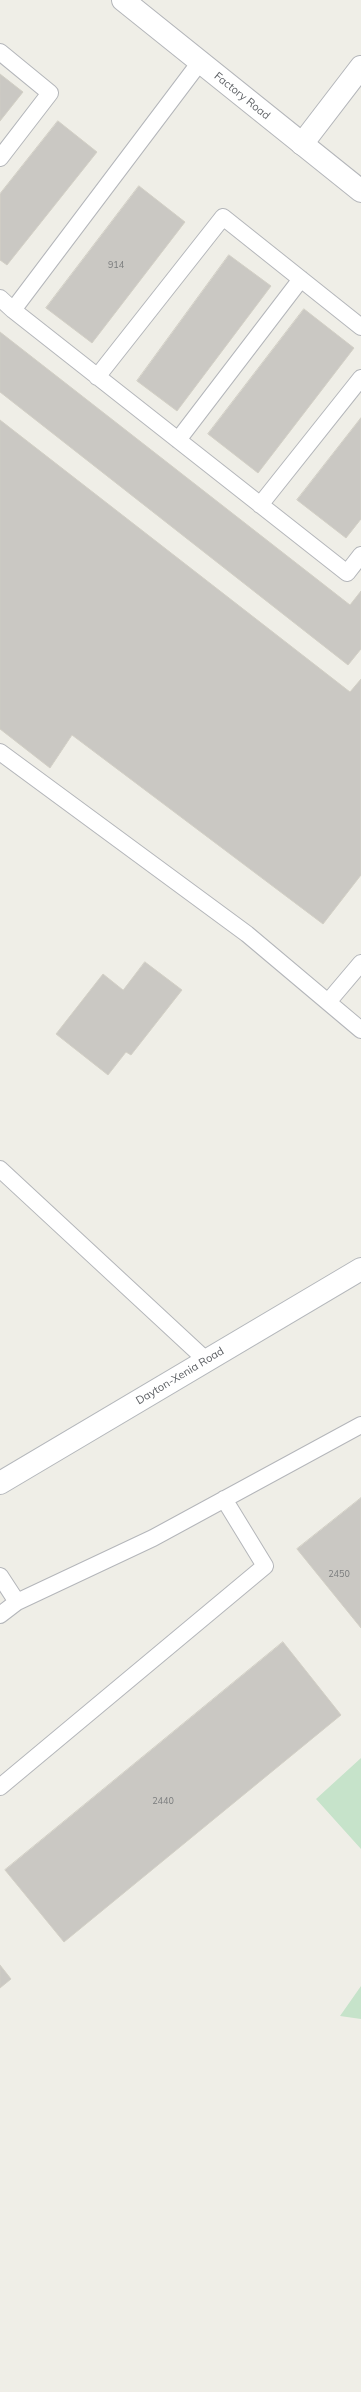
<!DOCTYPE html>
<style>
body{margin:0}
canvas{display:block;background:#efeee7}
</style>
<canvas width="361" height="2392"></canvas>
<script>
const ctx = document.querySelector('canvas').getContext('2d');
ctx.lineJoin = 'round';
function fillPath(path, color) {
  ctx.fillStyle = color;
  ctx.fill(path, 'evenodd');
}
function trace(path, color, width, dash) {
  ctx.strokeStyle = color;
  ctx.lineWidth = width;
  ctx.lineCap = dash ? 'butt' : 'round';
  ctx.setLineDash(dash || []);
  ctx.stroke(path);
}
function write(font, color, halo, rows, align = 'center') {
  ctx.font = font + ' Mulish,sans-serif';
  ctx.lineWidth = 3.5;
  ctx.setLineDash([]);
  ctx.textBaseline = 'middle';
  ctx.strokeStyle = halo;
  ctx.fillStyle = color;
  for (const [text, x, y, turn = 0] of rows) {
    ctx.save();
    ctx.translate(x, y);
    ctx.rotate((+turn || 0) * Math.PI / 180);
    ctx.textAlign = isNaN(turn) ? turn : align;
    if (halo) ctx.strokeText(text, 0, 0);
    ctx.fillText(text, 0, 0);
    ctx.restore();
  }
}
fillPath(new Path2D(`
 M361 1758V1849L316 1799Z
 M361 1986V2019L340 2016Z`), '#c6e3ca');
const building = new Path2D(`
 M0 74 23 92 0 121Z
 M58 121 97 152 7 265 0 260V194Z
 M139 186 185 222 92 343 46 308Z
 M229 255 271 286 177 411 137 381Z
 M304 309 354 348 258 473 208 434Z
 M0 332 350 605 361 591V649L348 665 0 392Z
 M361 418V519L346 538 297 500Z
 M0 420 350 692 361 679V875L323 924 72 735 50 768 0 729Z
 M145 962 182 990 131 1055 126 1052 108 1075 56 1034 103 974 123 990Z
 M361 1498V1628L297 1549Z
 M283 1642 341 1715 64 1942 5 1870Z
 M0 1965 11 1979 0 1988Z`);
fillPath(building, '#cac8c3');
trace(building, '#d3d0c6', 1);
const service = new Path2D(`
 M0 52 50 93 0 158
 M0 298 13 310 347 573 361 555
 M13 310 200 62
 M97 377 223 217 361 327
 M178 440 301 279
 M260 505 361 378
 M0 752 247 934 361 1030
 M328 1002 361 963
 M0 1169 206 1360
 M0 1576 17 1602 153 1538 361 1425
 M0 1615 17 1602
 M0 1787 265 1566 224 1499`);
const minor = new Path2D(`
 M302 144 361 67`);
const tertiary = new Path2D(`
 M123 0 361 191`);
const secondary = new Path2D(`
 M0 1483 361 1269`);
trace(service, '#b4b6ba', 18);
trace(minor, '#b4b6ba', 24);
trace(tertiary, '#b4b6ba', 24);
trace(secondary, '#b5b8bc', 24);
trace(service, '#fff', 16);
trace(minor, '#fff', 22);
trace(tertiary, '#fff', 22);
trace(secondary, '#fff', 22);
write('9px', '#797b7c', null, [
 ["914",116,265],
 ["2450",339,1574],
 ["2440",163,1801]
]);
write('11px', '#5e6165', '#fff', [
 ["Factory Road",242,96,39],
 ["Dayton-Xenia Road",180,1376,-31]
]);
</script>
